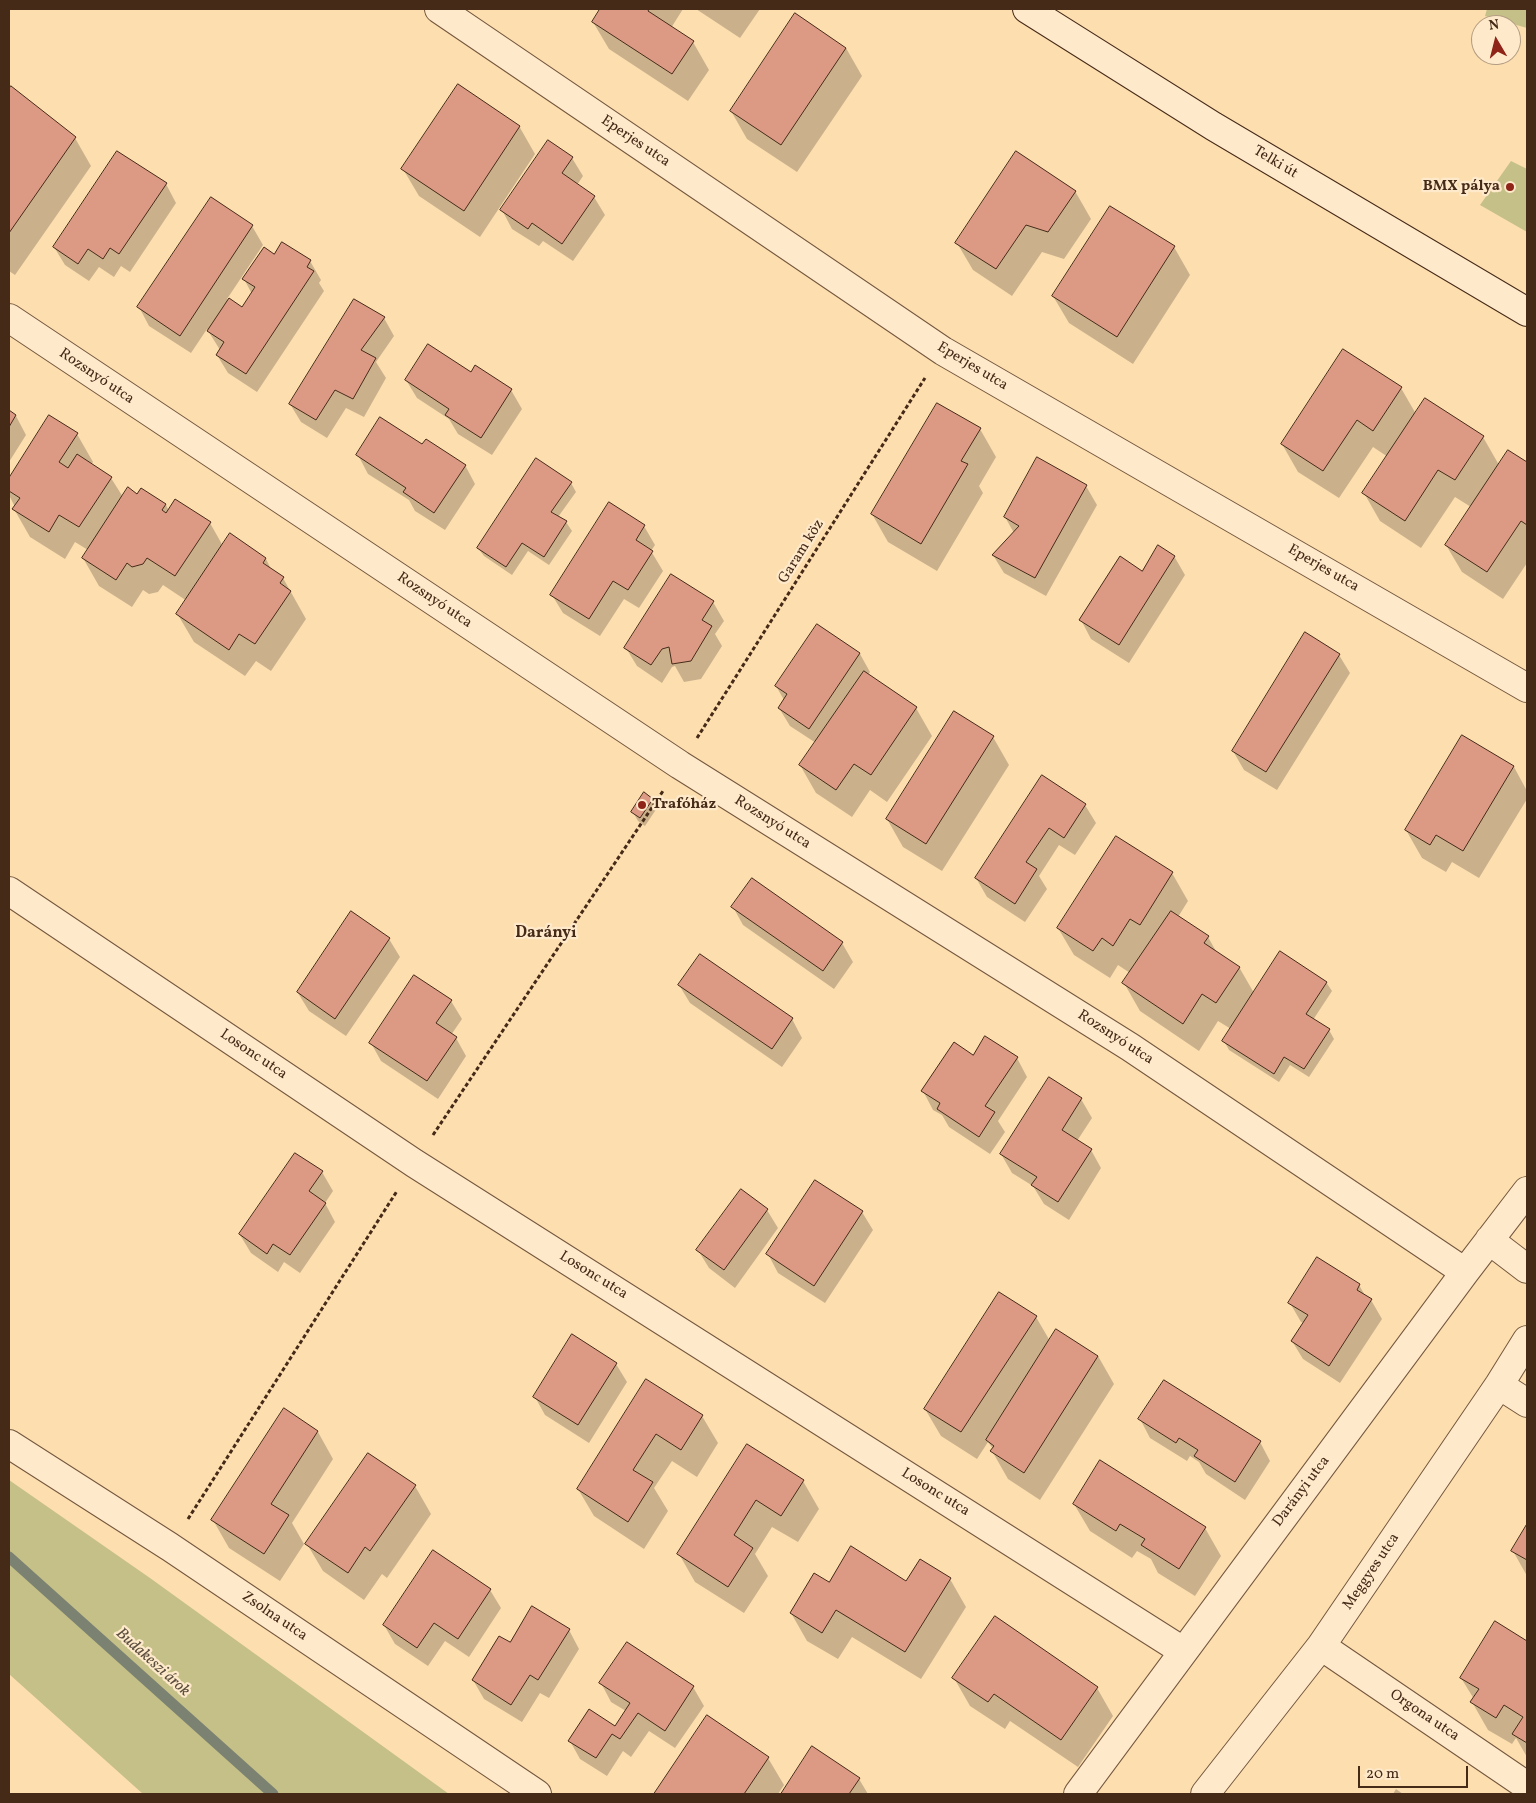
<!DOCTYPE html>
<meta charset="utf-8">
<style>
body{margin:0}
#map{position:relative;width:1536px;height:1803px;overflow:hidden;background:#fddeaf;font-family:Vollkorn,serif}
canvas{display:block}
.frame{position:absolute;inset:0;border:10px solid #462a18;pointer-events:none}
.north{position:absolute;left:1471px;top:15px;width:50px;height:50px;box-sizing:border-box;background:#feeacb;border:1px solid #b49d83;border-radius:50%;rotate:352deg;font-size:14px;font-weight:700;line-height:20px;text-align:center;color:#462a18}
.north::after{content:'';display:block;margin:auto;width:18px;height:22px;background:#8f2418;clip-path:polygon(50% 0,100% 100%,50% 72%,0 100%)}
.scale{position:absolute;left:1358px;top:1766px;width:110px;height:22px;box-sizing:border-box;border:2px solid #462a18;border-top:0;padding-left:6px;font-size:15px;line-height:18px;white-space:nowrap;color:#462a18;-webkit-text-stroke:4px #feeacb;paint-order:stroke}
</style>
<div id="map">
<canvas width="1536" height="1803"></canvas>
<div class="frame"></div>
<div class="north">N</div>
<div class="scale">20 m</div>
</div>
<script>
const ctx = document.querySelector('canvas').getContext('2d');
ctx.lineJoin = 'round';
function fillPath(path, color) {
  ctx.fillStyle = color;
  ctx.fill(path, 'evenodd');
}
function trace(path, color, width, dash) {
  ctx.strokeStyle = color;
  ctx.lineWidth = width;
  ctx.lineCap = dash ? 'butt' : 'round';
  ctx.setLineDash(dash || []);
  ctx.stroke(path);
}
function write(font, color, halo, rows, align = 'center') {
  ctx.font = font + ' Vollkorn,serif';
  ctx.lineWidth = 4.5;
  ctx.setLineDash([]);
  ctx.textBaseline = 'middle';
  ctx.strokeStyle = halo;
  ctx.fillStyle = color;
  for (const [text, x, y, turn = 0] of rows) {
    ctx.save();
    ctx.translate(x, y);
    ctx.rotate((+turn || 0) * Math.PI / 180);
    ctx.textAlign = isNaN(turn) ? turn : align;
    if (halo) ctx.strokeText(text, 0, 0);
    ctx.fillText(text, 0, 0);
    ctx.restore();
  }
}
fillPath(new Path2D(`
 M1487 9H1527V28L1485 16Z
 M1511 161 1527 169V232L1480 205Z
 M9 1480 150 1578 449 1794H143L9 1674Z`), '#c5c087');
fillPath(new Path2D(`
 M602 9H683L671 28 693 42 709 70 688 101 609 49 593 22Z
 M696 9H760L740 38Z
 M846 48 862 76 797 172 747 139 731 111Z
 M11 88 75 138 91 166 15 275 9 271V92Z
 M519 126 535 154 480 237 419 196 403 169Z
 M572 158 583 176 577 185 594 197 605 215 573 261 543 241 539 246 512 229 502 210Z
 M166 184 176 203 130 272 121 266 114 277 99 267 89 281 65 265 54 247Z
 M1075 191 1091 219 1064 259 1042 252 1012 296 973 270 957 243Z
 M211 199 252 226 263 245 227 299 243 309 252 294 244 279 275 256 310 261 321 280 319 283 324 291 257 392 228 373 217 355 220 350 207 329 191 353 149 326 139 307Z
 M1174 247 1190 275 1133 364 1069 323 1053 296Z
 M384 318 394 336 376 362 386 378 364 417 346 408 327 438 301 422 290 404Z
 M1344 350 1401 388 1416 414 1483 437 1499 465 1508 451 1527 464V563L1503 599 1462 572 1446 545 1471 507 1455 497 1421 548 1380 521 1364 493 1388 457 1373 447 1339 498 1298 472 1282 444Z
 M476 367 511 390 522 409 492 455 458 434 449 419 417 398 406 380 471 374Z
 M9 412 16 416 26 435 9 462Z
 M49 417 77 434 93 462 91 465 111 478 123 497 138 496 142 490 166 505 169 511 210 523 223 546 231 535 266 559 272 571 283 578 306 619 271 671 256 661 245 676 194 642 178 615 187 601 163 585 158 592 149 594 143 590 132 607 99 586 83 558 88 550 75 542 65 559 30 537 14 509 15 507 9 495V480Z
 M980 429 996 457 979 486 983 493 937 571 888 542 872 514Z
 M423 446 465 465 475 484 445 530 415 511 409 500 368 474 358 455Z
 M571 483 576 492 558 517 566 522 572 531 549 565 528 551 512 575 484 556 478 548Z
 M1086 486 1097 505 1046 596 1004 573 993 555 1014 533 1005 517Z
 M644 526 655 545 651 551 663 571 639 608 624 599 600 636 563 613 552 595Z
 M1174 556 1185 575 1129 663 1091 639 1081 620 1143 572Z
 M671 576 713 602 724 621 715 634 722 646 701 679 684 682 675 666 672 667 662 683 637 666 626 648Z
 M817 625 860 654 870 672 868 675 916 708 932 736 887 802 870 790 852 817 816 793 800 765 816 743 790 726 779 708 784 700 776 686Z
 M1339 655 1350 673 1277 790 1244 770 1233 751Z
 M954 713 993 737 1009 765 942 871 903 847 887 819Z
 M1463 737 1514 767 1527 791V799L1479 878 1452 862 1446 872 1422 858 1406 830Z
 M1043 777 1085 805 1096 823 1075 855 1059 845 1039 876 1047 889 1025 922 987 897 976 878Z
 M652 800 657 808 645 826 638 821 633 812Z
 M1172 873 1188 901 1178 917 1208 937 1217 953 1239 967 1254 993 1326 982 1332 991 1313 1020 1329 1030 1334 1039 1309 1077 1290 1065 1279 1082 1229 1050 1224 1041 1231 1029 1218 1021 1199 1051 1140 1011 1124 983 1130 973 1118 965 1110 978 1074 955 1058 928Z
 M752 880 842 943 853 962 834 989 743 925 733 907Z
 M389 939 400 957 346 1036 309 1011 298 993Z
 M679 985 792 1019 802 1038 782 1067 690 1003Z
 M451 1001 462 1019 451 1035 456 1038 466 1056 438 1099 381 1061 371 1043Z
 M973 1057 1017 1058 1027 1077 998 1121 1005 1132 990 1154 949 1127 942 1115 933 1110 923 1091Z
 M1081 1099 1092 1118 1077 1141 1091 1150 1101 1168 1069 1220 1044 1204 1033 1186 1012 1173 1001 1154Z
 M296 1154 322 1172 333 1191 325 1203 335 1222 300 1273 284 1262 278 1272 251 1253 240 1235Z
 M767 1210 778 1228 735 1288 709 1268 698 1250Z
 M862 1212 873 1230 825 1303 778 1273 768 1254Z
 M1359 1285 1366 1297 1371 1300 1382 1319 1340 1383 1303 1359 1292 1341 1304 1323 1301 1322 1290 1303Z
 M1036 1317 1050 1341 1098 1356 1114 1384 1040 1500 1008 1479 992 1451 993 1449 988 1442 977 1459 941 1436 925 1409Z
 M616 1364 627 1382 589 1443 545 1415 535 1397Z
 M647 1381 702 1416 718 1443 697 1477 672 1461 654 1488 668 1511 644 1549 594 1516 578 1489Z
 M1140 1419 1260 1442 1270 1461 1245 1500 1206 1474 1199 1462 1190 1456 1187 1461 1150 1438Z
 M318 1432 333 1459 292 1523 304 1544 280 1581 229 1548 213 1520Z
 M748 1446 803 1481 819 1509 798 1542 772 1527 755 1554 768 1576 744 1613 695 1582 679 1554Z
 M415 1486 431 1514 387 1578 382 1574 364 1600 323 1571 307 1544Z
 M1074 1504 1205 1528 1221 1556 1195 1596 1158 1573 1151 1559 1137 1551 1132 1558 1090 1531Z
 M1527 1527V1576L1513 1551Z
 M950 1579 966 1607 921 1679 852 1637 838 1659 807 1641 791 1613 829 1584 907 1582Z
 M490 1590 501 1608 469 1657 445 1641 428 1666 395 1644 384 1625Z
 M1495 1623 1527 1643V1757L1516 1738 1512 1744 1488 1730 1472 1702 1474 1699 1461 1678Z
 M569 1630 579 1649 549 1698 540 1693 522 1722 484 1699 473 1680 510 1644Z
 M954 1678 1097 1688 1113 1716 1078 1767 1010 1721 1005 1729 970 1706Z
 M601 1683 693 1687 704 1706 675 1748 649 1731 631 1757 623 1751 607 1776 580 1759 570 1741 615 1728 626 1711 611 1702Z
 M708 1716 768 1758 784 1785 778 1794H656Z
 M813 1748 859 1779 868 1794H782Z
 M1396 1789 1403 1794H1393Z`), '#0003');
trace(new Path2D(`
 M9 1557 273 1794`), '#7b8272', 11);
const building = new Path2D(`
 M600 9H649L648 11 694 41 672 74 592 22Z
 M795 13 846 48 781 145 730 111Z
 M458 84 520 126 464 211 401 169Z
 M11 86 76 137 9 233V89Z
 M548 140 573 157 562 173 595 196 562 244 532 223 528 229 500 210Z
 M117 151 167 183 119 254 110 248 103 259 88 249 78 264 53 247Z
 M1016 151 1076 191 1048 232 1026 225 996 269 955 243Z
 M211 197 253 225 180 336 137 307Z
 M1110 206 1175 246 1117 337 1052 296Z
 M282 242 311 260 307 267 314 271 246 374 216 355 224 342 207 331 229 298 242 307 255 287 242 279 264 247 274 254Z
 M354 299 385 317 361 350 376 358 353 399 335 390 316 420 289 404Z
 M428 344 471 372 475 365 512 389 481 438 445 415 449 409 405 380Z
 M1343 349 1402 387 1373 431 1357 420 1323 471 1281 444Z
 M1425 398 1484 436 1455 480 1438 470 1405 521 1362 493Z
 M937 403 981 428 961 461 968 464 921 544 871 514Z
 M9 410 16 415 9 427Z
 M49 415 78 433 59 462 68 468 77 454 112 477 79 527 59 515 49 532 12 509 20 498 9 491V478Z
 M380 417 422 444 426 439 466 465 434 513 403 492 406 488 356 455Z
 M1508 450 1527 462V525L1521 521 1487 572 1445 545Z
 M1037 457 1087 485 1035 578 992 555 1019 526 1004 517Z
 M536 458 572 482 551 512 567 521 544 557 522 543 506 567 477 548Z
 M128 487 137 494 141 488 166 504 162 510 166 513 175 499 211 522 175 576 147 558 143 564 132 567 127 563 116 580 82 558Z
 M609 502 645 525 636 540 653 551 628 590 613 581 589 619 550 595Z
 M230 533 266 558 263 563 284 577 280 583 291 591 255 644 239 634 229 650 176 614Z
 M1158 545 1175 556 1119 645 1079 620 1120 556 1142 571Z
 M671 574 714 601 702 620 712 626 691 661 672 664 669 647 662 649 651 665 624 648Z
 M817 624 860 653 809 729 778 708 787 694 775 686Z
 M1305 632 1340 654 1266 772 1232 751Z
 M864 671 917 707 871 775 854 764 836 790 799 765Z
 M954 711 994 736 926 844 886 819Z
 M1462 735 1514 766 1463 851 1436 835 1430 845 1405 830Z
 M1042 775 1086 804 1064 838 1049 828 1026 862 1037 869 1015 904 975 878Z
 M644 792 653 799 640 818 631 812Z
 M1116 836 1173 872 1140 925 1130 919 1113 946 1102 938 1093 951 1057 928Z
 M752 878 843 942 823 971 731 907Z
 M351 911 390 938 335 1019 297 992Z
 M1171 911 1209 936 1204 943 1240 967 1216 1003 1202 994 1183 1024 1122 983Z
 M1280 951 1327 982 1306 1014 1330 1029 1304 1069 1284 1057 1274 1074 1222 1041Z
 M700 954 793 1018 772 1049 678 985Z
 M414 975 452 1000 436 1023 457 1037 427 1081 369 1043Z
 M985 1036 1018 1057 985 1106 995 1112 979 1137 937 1109 940 1103 921 1091 954 1042 973 1055Z
 M1049 1077 1082 1098 1062 1130 1092 1149 1058 1202 1031 1185 1037 1177 1000 1154Z
 M295 1153 323 1171 309 1191 326 1203 290 1255 273 1244 267 1254 239 1234Z
 M815 1180 863 1211 814 1286 766 1254Z
 M741 1189 768 1209 724 1270 696 1250Z
 M1317 1257 1360 1284 1357 1290 1372 1299 1329 1366 1291 1341 1308 1315 1288 1303Z
 M999 1292 1037 1316 961 1432 924 1409Z
 M1056 1329 1098 1356 1024 1473 990 1451 994 1446 986 1440Z
 M572 1334 617 1363 578 1425 533 1397Z
 M646 1379 703 1415 681 1450 656 1434 633 1470 653 1482 628 1522 577 1489Z
 M1164 1380 1261 1441 1235 1482 1194 1456 1198 1450 1179 1438 1176 1443 1138 1419Z
 M284 1408 318 1431 271 1504 289 1515 264 1554 211 1520Z
 M747 1444 804 1480 781 1516 756 1500 734 1535 753 1548 728 1587 677 1554Z
 M368 1453 416 1485 370 1551 365 1547 348 1573 305 1544Z
 M1100 1460 1206 1527 1179 1569 1141 1545 1145 1539 1120 1524 1116 1531 1073 1504Z
 M1527 1524V1560L1511 1551Z
 M851 1546 906 1581 920 1559 951 1578 905 1652 836 1610 822 1633 790 1613 814 1573 829 1582Z
 M433 1550 491 1589 458 1639 434 1623 417 1648 383 1625Z
 M532 1606 570 1629 538 1680 530 1675 511 1705 472 1680 499 1636 510 1642Z
 M995 1616 1098 1687 1061 1740 994 1694 988 1702 952 1678Z
 M1495 1621 1527 1641V1743L1512 1734 1523 1717 1504 1705 1496 1718 1470 1702 1479 1689 1460 1678Z
 M627 1642 694 1686 665 1731 638 1713 620 1739 612 1734 596 1758 568 1741 589 1709 615 1726 630 1703 599 1683Z
 M707 1715 769 1757 744 1794H654Z
 M812 1746 860 1778 849 1794H781Z`);
fillPath(building, '#dc9a85');
trace(building, '#462a18', 1);
const street = new Path2D(`
 M439 9 943 351 1527 688
 M9 318 680 765 1130 1047 1465 1272
 M9 891 414 1163 1183 1651
 M1489 1240 1527 1269
 M1499 1385 1527 1403
 M9 1444 170 1547 537 1794
 M1321 1646 1527 1786
 M1078 1794 1465 1272 1527 1191
 M1205 1794 1321 1646 1499 1385 1527 1340`);
const secondary = new Path2D(`
 M1027 9 1213 126 1527 312`);
trace(street, '#74573e', 30);
trace(secondary, '#462a18', 30);
trace(new Path2D(`
 M697 738 925 378
 M433 1135 663 791
 M188 1519 397 1191`), '#462a18', 3, [4, 2.5]);
trace(street, '#feeacb', 28);
trace(secondary, '#feeacb', 28);
for (const [x, y, r, color] of [
 [1510,187,5,"#8f2418"],
 [642,805,5,"#8f2418"]
]) {
  const dot = new Path2D();
  dot.arc(x, y, r, 0, 2 * Math.PI);
  ctx.fillStyle = color;
  ctx.fill(dot);
  trace(dot, '#feeacb', 2);
}
write('15px', '#462a18', '#feeacb', [
 ["Eperjes utca",635,142,34],
 ["Telki út",1275,163,31],
 ["Eperjes utca",972,367,31],
 ["Rozsnyó utca",96,377,34],
 ["Garam köz",802,552,-58],
 ["Eperjes utca",1323,569,30],
 ["Rozsnyó utca",434,601,34],
 ["Rozsnyó utca",772,823,32],
 ["Rozsnyó utca",1115,1038,33],
 ["Losonc utca",253,1055,34],
 ["Losonc utca",593,1276,32],
 ["Darányi utca",1302,1492,-53],
 ["Losonc utca",935,1493,32],
 ["Meggyes utca",1372,1572,-56],
 ["Zsolna utca",274,1617,34],
 ["Orgona utca",1424,1716,34]
]);
write('bold 15px', '#462a18', '#feeacb', [
 ["BMX pálya",1500,187],
 ["Trafóház",652,805,"left"]
], 'right');
write('bold 16px', '#462a18', '#feeacb', [
 ["Darányi",546,934]
]);
write('italic 16px', '#5c4e3e', '#feeacb', [
 ["Budakeszi árok",152,1663,42]
]);
</script>
